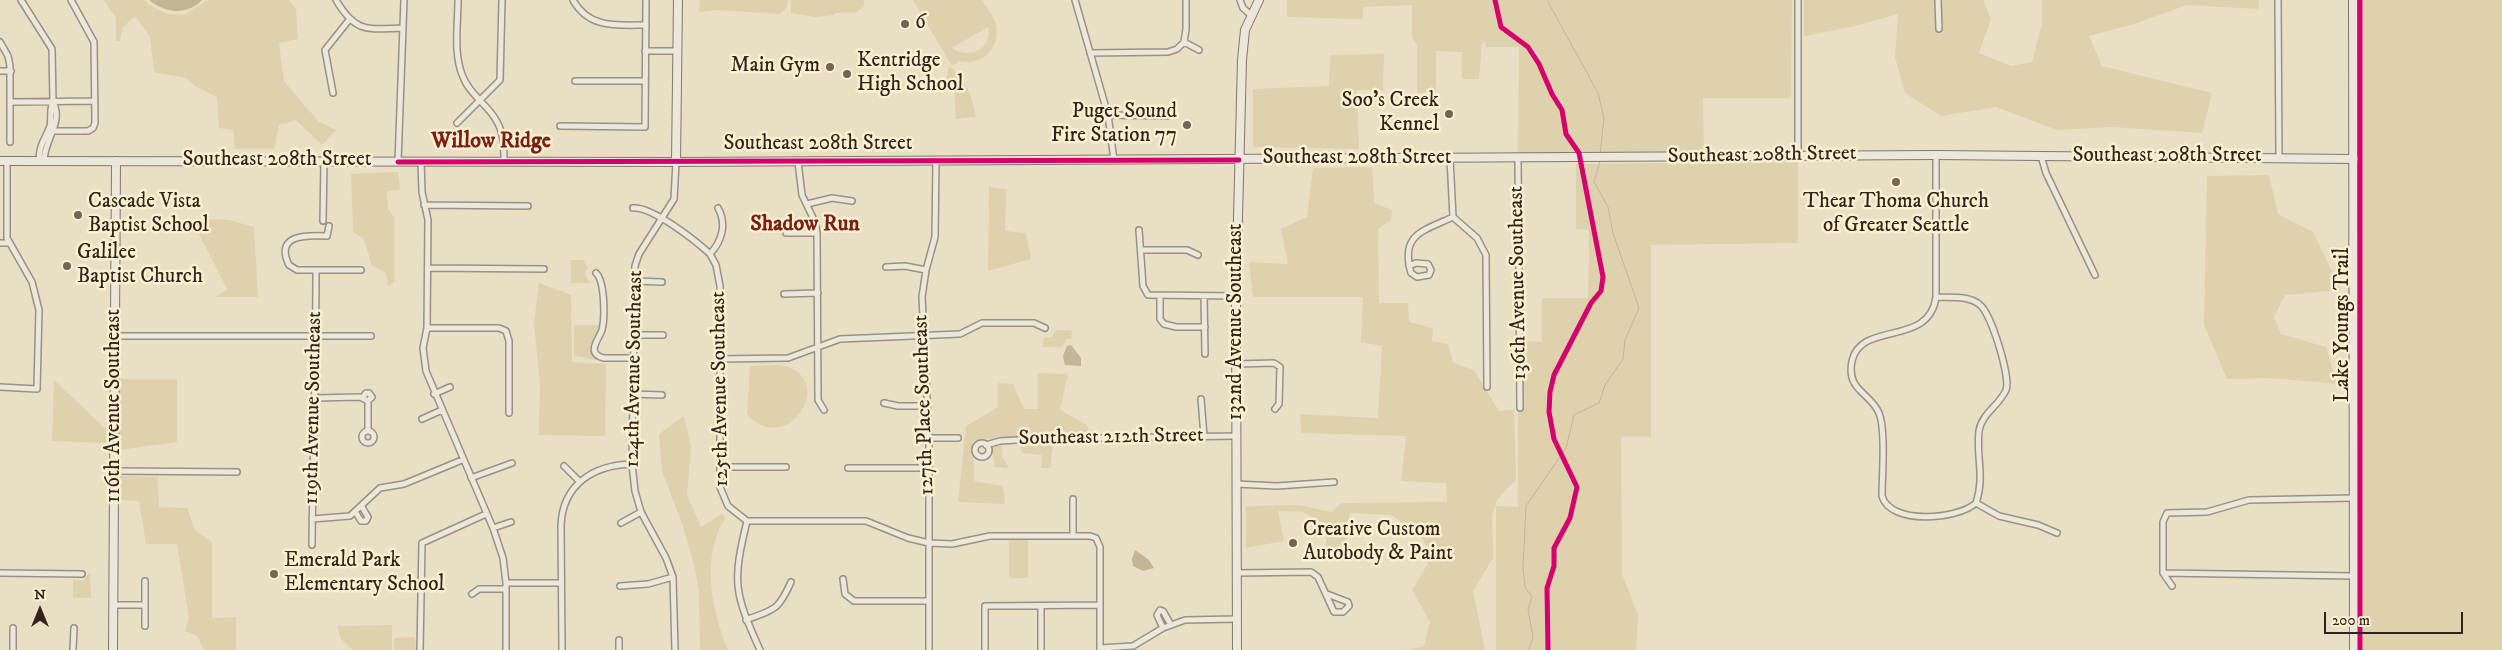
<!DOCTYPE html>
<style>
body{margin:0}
#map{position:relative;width:2502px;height:650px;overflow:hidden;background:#e8dfc5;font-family:"IM FELL DW Pica",serif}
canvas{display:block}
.north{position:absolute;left:15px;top:585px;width:50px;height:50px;-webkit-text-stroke:4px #faefd0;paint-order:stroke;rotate:0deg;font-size:14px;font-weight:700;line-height:20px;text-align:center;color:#33241b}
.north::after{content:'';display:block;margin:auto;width:18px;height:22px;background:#33241b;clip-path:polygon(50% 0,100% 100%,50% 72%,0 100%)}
.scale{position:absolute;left:2324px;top:612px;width:139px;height:22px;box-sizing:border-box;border:2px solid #33241b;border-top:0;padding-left:6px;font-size:15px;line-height:18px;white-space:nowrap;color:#33241b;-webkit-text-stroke:4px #faefd0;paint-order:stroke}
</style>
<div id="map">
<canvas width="2502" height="650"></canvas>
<div class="north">N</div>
<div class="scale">200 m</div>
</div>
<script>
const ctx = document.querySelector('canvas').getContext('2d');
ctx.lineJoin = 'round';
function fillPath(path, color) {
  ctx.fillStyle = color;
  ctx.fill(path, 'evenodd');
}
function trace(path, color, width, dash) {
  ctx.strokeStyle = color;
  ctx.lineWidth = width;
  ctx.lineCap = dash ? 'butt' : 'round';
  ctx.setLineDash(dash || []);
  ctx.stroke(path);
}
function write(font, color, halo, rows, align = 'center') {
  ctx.font = font + ' "IM FELL DW Pica",serif';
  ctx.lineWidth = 5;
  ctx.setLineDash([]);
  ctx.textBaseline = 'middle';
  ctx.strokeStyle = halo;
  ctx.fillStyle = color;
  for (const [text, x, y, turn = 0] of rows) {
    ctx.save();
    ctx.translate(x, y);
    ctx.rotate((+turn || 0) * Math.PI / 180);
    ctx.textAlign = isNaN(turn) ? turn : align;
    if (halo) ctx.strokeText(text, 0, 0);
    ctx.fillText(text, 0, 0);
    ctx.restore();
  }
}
fillPath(new Path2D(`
 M104 0H145L148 4 167 14 184 15 208 0H289L296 9 298 39 279 43 284 81 319 122 336 130 322 145 296 120 279 125 274 149H235L233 130 219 128 217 97 198 88 186 78 154 72 150 37 135 16 123 27 120 41H116V18Z
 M700 0H788L787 8 780 14 717 10 699 12Z
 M791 0H864V6L856 13H835L834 15 815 17 791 13Z
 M913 0H982C987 8 994 16 996 25 1001 49 980 67 957 61L958 63 952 66ZM988 27C993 49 969 60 952 48Z
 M1287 0H1792L1791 98H1703L1704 153 1518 156 1519 47H1485V42H1482L1479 79H1462V52L1436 51V92L1417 93V45L1412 37V5L1363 7V19L1287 17Z
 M1804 0H1983L1991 19 1979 53 2011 66 2032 62 2042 24V0H2259L2258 9 2187 5 2134 24 2089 36 2102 66 2212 93 2202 133 2112 127 2057 130 1996 107 1941 116 1905 93 1895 57 1898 14 1859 25 1804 36Z
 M2363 0H2502V650H2363Z
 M1384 54 1383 90H1357L1359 149 1253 147V89L1329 86 1330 55Z
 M949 66C966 79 972 96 976 117L956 119 954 83 946 81Z
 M1798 162V243L1651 245V437H1621L1622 574 1638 615 1636 650H1496V506L1518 507V341L1542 342V298H1588L1589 230 1576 229V164Z
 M1372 167 1374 203 1392 210 1391 220 1378 229 1379 303H1408L1409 322 1433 328 1432 341 1448 344 1453 363 1474 370 1499 411 1514 410 1516 479 1497 500 1492 516 1493 558 1473 591 1485 650H1404L1424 646 1430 622 1412 590 1433 555 1418 533 1391 515 1350 513 1345 552 1326 558V525L1303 512 1278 511 1284 541 1246 548V506L1299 505 1331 512 1342 503 1447 502 1446 483 1401 481 1406 436 1301 433 1300 414 1378 418 1382 346 1361 342 1363 297H1253L1249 262 1288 264 1281 229 1307 217 1313 168Z
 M398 172 400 190 387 191 388 208 394 218V282L388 286 386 273 372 266 364 239 353 232 351 174Z
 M2269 175 2278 214 2313 232 2341 290 2285 295 2274 317 2281 334 2326 347 2337 384 2272 378 2227 379 2204 325 2207 176Z
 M989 187 1006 189 1005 231 1026 233 1031 259 988 271Z
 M208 219 229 220 254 227 258 297H216L227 289 198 232Z
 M571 260H583L588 267C583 273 587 279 592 283H571Z
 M539 283 571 295 572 362 606 364 605 436 539 435 540 384 534 323Z
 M574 325H599C596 339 584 347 598 360 589 360 583 356 574 356Z
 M1056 330H1072L1071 339H1067L1062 347H1043L1044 338 1052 337Z
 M750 366C761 366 778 363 788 367 835 384 786 458 747 414Z
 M1038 373 1068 374 1060 410 1087 425 1090 434 1054 435 1050 468H1041L1042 455 1022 453 1018 436 1001 438 1002 456 1009 468 995 467 990 438 973 441 974 481 1003 486 1005 504 958 502 966 426 998 407V383L1013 384 1024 409H1038Z
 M120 379H177V442L120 450Z
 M54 380 106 429V443L52 441Z
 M684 416 691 446 687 495 701 527 722 514 725 518C701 557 711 610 728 650H700L699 590 694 565 683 526 662 471 659 434Z
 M120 476 158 477 159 507 187 508 195 530 212 542V618L236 617V650H204L197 636 185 631 189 618 177 544H146L139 501 120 500Z
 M1009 540H1028V578H1009Z
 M90 572 91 598H73V579L83 581Z
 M392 625V650H352L341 639 337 626Z
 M415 637 416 650H394V638Z`), '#ded1ae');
fillPath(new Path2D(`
 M149 0H202C187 16 165 13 149 0Z
 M1071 345 1081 358V366L1065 365 1063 356 1067 346Z
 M1135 550 1149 560 1154 568 1143 571 1133 566 1132 559Z`), '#c4b695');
trace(new Path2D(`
 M1547 0 1598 93 1604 118 1600 155
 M1529 650 1533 637 1528 610 1532 597 1525 587 1523 568 1526 506 1566 448 1574 415 1599 403 1605 385 1623 359 1625 340 1639 308 1613 233 1608 207 1594 182 1600 161`), '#c4b695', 1);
const street = new Path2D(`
 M21 0 52 49 53 102
 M336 0C356 34 368 29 403 28
 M458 0C458 25 453 54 463 77 470 95 487 104 496 120 504 133 504 147 504 162
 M573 0C589 29 617 25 646 25
 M1075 0 1108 115 1114 160
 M1240 0 1243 8 1251 15
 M1798 0V155
 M1938 0 1939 29
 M2278 0 2279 158
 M0 42 8 56 10 66V142
 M1184 42 1186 29V0
 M645 51H677
 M1090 53 1168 52 1177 49 1184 42 1199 50
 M0 71H11
 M575 81H645
 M333 93 325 50 349 20
 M11 102 95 101
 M1108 115 1167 116
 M457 123 500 80 502 0
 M560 126 645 127 646 0
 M48 131H88L93 128 95 123 94 42 71 0
 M1936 155V297C1929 348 1861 320 1852 361 1846 391 1870 392 1879 413 1886 430 1882 476 1882 496 1890 525 1957 520 1976 503 1985 477 1976 457 1979 431 1982 413 1999 406 2006 390 2011 378 1991 313 1980 305 1969 295 1950 298 1936 297
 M2041 156 2046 173 2095 275
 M1450 158 1453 217
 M1518 158 1520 408
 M39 161C39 144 45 140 50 126 52 118 49 110 53 102 64 122 44 140 44 161
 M398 162 404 0
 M421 162 422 192 428 220 427 328 423 348 426 371 493 528 503 558 506 583V650
 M798 162 802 195 815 222 817 233 818 400 824 410
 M807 204 832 198 852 201
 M424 205 528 206
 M633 208C652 206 696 241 710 254
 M718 208C727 224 722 241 710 254L716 265 720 286V487L728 506 747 521C732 583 734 592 760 650
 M1453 217 1477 238 1486 255 1487 387
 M323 221 324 161
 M329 226 327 236C307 235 274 234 289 265L297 270H361
 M1139 230 1143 286 1148 295 1236 296
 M786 233H817
 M0 243H9
 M1141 250H1187L1198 255
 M1409 266 1416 263 1428 264 1431 270 1429 275 1417 277 1411 273C1400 234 1423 231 1453 217
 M886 267 905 266 926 270
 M428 268 544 269
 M596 273C605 281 605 318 602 330 599 339 585 354 604 358H634
 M635 281 662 282
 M784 294 818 293
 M1204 296 1205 354
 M1160 297V319L1164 324 1176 327H1205
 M427 328H499L506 331 509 341V413
 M635 335H663
 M115 336H371
 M720 359 788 358 840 339 960 334 982 323H1034L1045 328
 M1236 364 1274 363 1280 367 1279 404 1275 409
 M0 387 37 389 39 310 32 282 7 238V161
 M434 394 450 387
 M633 394 662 395
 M315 398 360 397 368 401
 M362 398 366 393H369L372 397 368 401
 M1201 399 1204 436
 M884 403 898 406H927
 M422 419 442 410
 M362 437a6 6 0 1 1 12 0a6 6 0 1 1-12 0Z
 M368 431V401
 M929 438H958
 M975 450a7 7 0 1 1 14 0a7 7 0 1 1-14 0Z
 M986 445 1000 441 1034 439 1236 436
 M564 466 580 482
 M720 467H786
 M848 468H929
 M114 471 237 472
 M471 478 512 463
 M1236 484 1277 486 1334 482
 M1976 503 1999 516 2038 525 2057 533
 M356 513 361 521H366L368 517 362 507
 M312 519 350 516 380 488 404 484 462 460
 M747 521H866L908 538 929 543 952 544 990 536H1090L1096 538 1100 547V650
 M621 523 641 512
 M493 528 511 522
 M1073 536V499
 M312 545C313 453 316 362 316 271
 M0 573 82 574
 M1238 573 1311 572 1318 577 1334 612H1343L1349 606 1348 602 1327 594
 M2163 573 2353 576
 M843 579 845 594 854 601H929
 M506 583H561
 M620 586 648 584 673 577
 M2172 586 2163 573V522L2167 513 2207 512 2249 500 2354 498
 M472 594 479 589H506
 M114 605H145
 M746 620C775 609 778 611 791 582
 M145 626V581
 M1163 628 1157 615 1160 610 1163 611 1171 625
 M1100 648 1133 646 1163 628 1185 620 1237 619
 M13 650V628
 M73 650 74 628
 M420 650 422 543 486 514
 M562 650 561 525C563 483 595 465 632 464
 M619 650V640
 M675 650 673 577 666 558 641 512 635 491 632 464 635 266 639 254 674 199 676 162
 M929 650V438L922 297 926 270 935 237 936 161
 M985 650V606L1099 605
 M1041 650V606`);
const secondary = new Path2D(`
 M2353 0 2354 650
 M0 161 676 162 1936 155 2354 159
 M676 162 678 0
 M113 650 116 161
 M1237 650 1236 296 1242 60 1245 30 1259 0`);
trace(street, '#999283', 8);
trace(secondary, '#80796c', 10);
trace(street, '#ebe7da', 5);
trace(secondary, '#ebe7da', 8);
trace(new Path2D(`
 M1495 0 1501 27 1528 47 1539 64 1552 94 1562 110 1566 134 1579 153 1603 277 1601 291 1591 303 1554 375 1550 392 1549 412 1554 439 1577 487 1570 518 1554 548V566L1547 588 1548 650
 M2360 0V650
 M398 162 1239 160`), '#d6006c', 5);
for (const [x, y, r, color] of [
 [905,24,5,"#726556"],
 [830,67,5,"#726556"],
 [847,74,5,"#726556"],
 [1449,114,5,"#726556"],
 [1187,125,5,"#726556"],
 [1896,182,5,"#726556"],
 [78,215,5,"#726556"],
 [67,266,5,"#726556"],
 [1293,543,5,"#726556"],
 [274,574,5,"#726556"]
]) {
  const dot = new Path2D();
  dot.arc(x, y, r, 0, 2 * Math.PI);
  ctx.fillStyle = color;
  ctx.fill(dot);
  trace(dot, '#faefd0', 2);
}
write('21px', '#33241b', '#faefd0', [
 ["6",915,24],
 ["Kentridge",857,62],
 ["High School",857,86],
 ["Main Gym",820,67,"right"],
 ["Soo's Creek",1439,102,"right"],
 ["Kennel",1439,126,"right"],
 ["Puget Sound",1177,113,"right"],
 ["Fire Station 77",1177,137,"right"],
 ["Cascade Vista",88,203],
 ["Baptist School",88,227],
 ["Thear Thoma Church",1896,203,"center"],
 ["of Greater Seattle",1896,227,"center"],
 ["Galilee",77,254],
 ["Baptist Church",77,278],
 ["Creative Custom",1303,531],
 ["Autobody & Paint",1303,555],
 ["Emerald Park",284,562],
 ["Elementary School",284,586]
], 'left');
write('21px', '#33241b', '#faefd0', [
 ["Southeast 208th Street",818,145],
 ["Southeast 208th Street",1762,156,-1],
 ["Southeast 208th Street",2167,157],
 ["Southeast 208th Street",1357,159],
 ["Southeast 208th Street",277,161],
 ["136th Avenue Southeast",1519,283,-91],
 ["132nd Avenue Southeast",1237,322,-90],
 ["Lake Youngs Trail",2344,325,-90],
 ["124th Avenue Southeast",635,369,-89],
 ["125th Avenue Southeast",721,389,-91],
 ["127th Place Southeast",925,405,-92],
 ["116th Avenue Southeast",115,406,-90],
 ["119th Avenue Southeast",314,408,-89],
 ["Southeast 212th Street",1111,438,-1]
]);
write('bold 22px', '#7a1f14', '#faefd0', [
 ["Willow Ridge",491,142],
 ["Shadow Run",805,225]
]);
</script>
